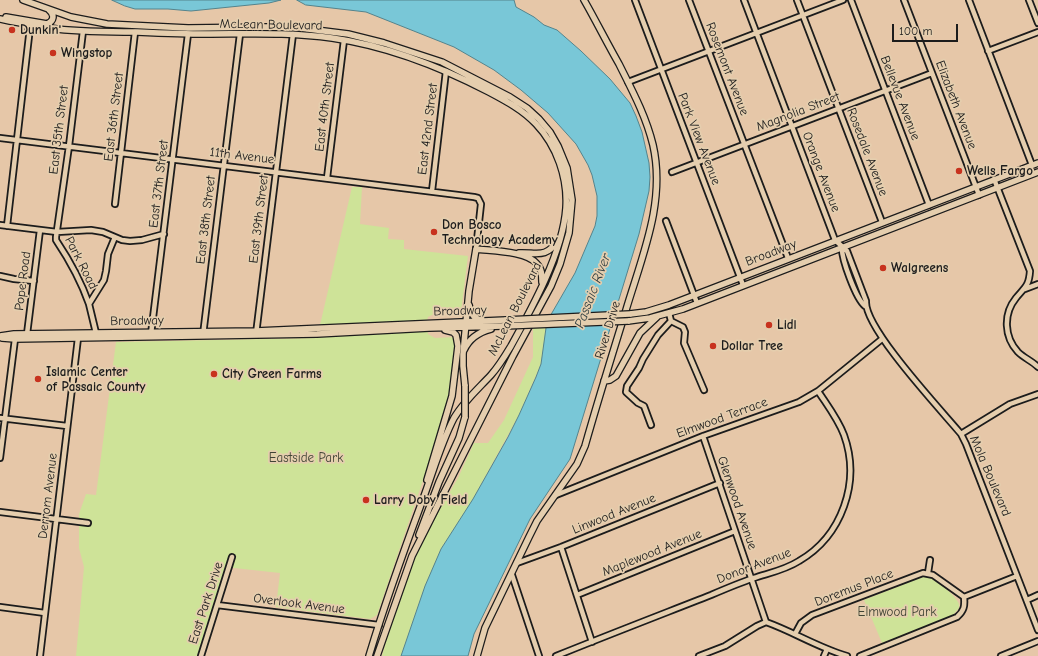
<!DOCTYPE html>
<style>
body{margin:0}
#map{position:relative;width:1038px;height:656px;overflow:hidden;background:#e6c7a8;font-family:"Comic Neue",sans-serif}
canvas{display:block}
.scale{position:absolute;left:892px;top:24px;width:66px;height:18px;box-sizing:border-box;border:2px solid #1c1c1c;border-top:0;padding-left:5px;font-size:12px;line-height:14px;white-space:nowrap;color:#1c1c1c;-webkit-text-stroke:3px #e5ceae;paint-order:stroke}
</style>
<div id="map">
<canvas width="1038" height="656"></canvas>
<div class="scale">100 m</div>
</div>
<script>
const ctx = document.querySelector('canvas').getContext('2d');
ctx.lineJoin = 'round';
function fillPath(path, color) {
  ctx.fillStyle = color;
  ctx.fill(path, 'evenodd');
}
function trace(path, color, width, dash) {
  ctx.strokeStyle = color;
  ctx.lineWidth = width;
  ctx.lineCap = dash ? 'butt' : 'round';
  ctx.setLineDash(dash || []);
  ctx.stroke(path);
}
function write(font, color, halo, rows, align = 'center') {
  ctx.font = font + ' "Comic Neue",sans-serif';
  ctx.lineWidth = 3.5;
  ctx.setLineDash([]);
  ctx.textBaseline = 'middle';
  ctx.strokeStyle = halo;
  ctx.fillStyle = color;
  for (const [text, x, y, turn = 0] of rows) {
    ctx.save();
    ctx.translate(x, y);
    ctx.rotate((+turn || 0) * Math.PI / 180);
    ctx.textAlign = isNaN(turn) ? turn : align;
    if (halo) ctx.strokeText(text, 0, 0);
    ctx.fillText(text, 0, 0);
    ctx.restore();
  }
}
fillPath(new Path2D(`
 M352 187H362L360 224 389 228 388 239 404 240V249L468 256 461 312 434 314 428 317 426 324 428 334 435 338 455 337 450 390 445 416 377 615 370 619 276 607 280 573 225 567 197 656H76L84 567 79 548V514L86 494 96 495 116 342 317 338Z
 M533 328H546L541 364 519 415 473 499 441 549 425 586 401 656H382L393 617 421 542 458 478 474 443H488L504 420 533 357Z
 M925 576C934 578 956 595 959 604V608L953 615 882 643 864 600Z`), '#cee398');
const water = new Path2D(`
 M112 0H281L269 3 191 11 168 9H135L125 6Z
 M297 0H514L516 7 534 17 544 25 557 30 581 51 610 79 630 103 636 116 642 132 649 163 650 177 649 191 639 234 570 459 530 519 474 634 468 656H401L425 586 441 549 473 499 508 437 519 415 536 377 541 364 546 328 549 318 575 273 595 226 597 216V196L592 175 588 165 576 144 548 113 521 90 494 70 454 47 366 12 306 5Z`);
fillPath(water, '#79c7d7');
trace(water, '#54838c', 1);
const minor = new Path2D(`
 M635 0 743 285
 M689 0 788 258
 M744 0 835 240 847 251 866 301C864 328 941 410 961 434L966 444 1038 630
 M797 0 882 222
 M851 0 929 205
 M904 0 979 195
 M969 0 1032 165
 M1029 0 1038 23
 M83 31 69 146 56 237V240C70 261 81 281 89 304
 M988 51 1038 32
 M628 82 843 0
 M0 138 474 197 478 198 481 204 476 249
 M672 172 932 73
 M327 178 344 40
 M994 179 1030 271C1029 286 1025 287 1016 298 1003 314 1004 337 1018 352 1024 358 1032 361 1038 367
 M432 191 446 71
 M115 204 135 32
 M666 221 697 303
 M0 225 57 232 91 230 103 232 122 240 130 241 142 240 164 234
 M7 226 29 36V30L25 24
 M842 247C841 258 856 299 865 306
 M0 276 14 279 34 281
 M1025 289 1038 284
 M671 321 683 327 685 332 684 343 704 390
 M96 333 89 304 104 280 106 271 108 254 115 237
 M27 334 40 230
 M151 334 188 34
 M256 334 293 34
 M203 335 240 34
 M0 418 67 426
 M651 425 644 406 638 403 626 392 627 386 639 368 643 359 658 335 671 321 669 313
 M961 434 1010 404 1038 394
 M703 436 766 622
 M0 458 15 339
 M556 495 703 436 799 402 818 391 882 339
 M0 512 88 523
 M561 547 592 642
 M517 563 561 547 720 483
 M928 573 930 560
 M512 575 539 656
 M577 595 735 531
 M1027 600 1038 595
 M217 605 379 625
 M0 607 45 613
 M795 634 801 623 812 615 923 573 933 575 964 597
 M40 656 78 338
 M201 656 232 557
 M556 656C608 635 660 615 711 595 725 589 739 583 754 578 769 573 785 570 799 561 842 536 861 482 844 435 838 419 827 405 818 391
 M699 656 725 646 757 626 766 622C794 632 819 648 847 656
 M824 656 827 649
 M860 656 957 617C964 611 965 606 964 597L1017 576
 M1001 656 1038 641`);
const major = new Path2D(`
 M23 0 71 17 107 24 188 28 268 27 300 28 348 34 384 43 442 62 510 97 527 108 539 119 550 132 558 146 567 168 572 200 569 233 560 264 551 286 513 356 412 556 377 656
 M6 17 47 24C54 21 55 15 49 10
 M0 19C19 23 38 27 57 29 83 32 110 32 137 32 160 33 183 34 206 34 248 34 290 32 332 38 388 46 439 66 489 92 506 101 523 110 536 124 557 146 568 178 566 208 563 252 532 308 511 346 505 356 499 366 491 375 478 389 464 401 454 418 441 443 433 472 423 499 404 550 385 603 369 656
 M519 253C536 252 546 259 557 241
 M469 305C471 313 473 319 482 320
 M630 314 646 312 669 305 1038 163
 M628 321 650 318 683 309 1038 172
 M0 336 14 334 256 331 506 320
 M2 338 15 339 317 334 429 328 504 326
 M464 350C469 339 479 332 491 329
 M604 381 610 380 616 376 640 333 657 317
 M465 386 463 366V354L469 291 476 249C492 251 527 251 537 264 542 269 542 276 542 282
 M427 480 452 396 458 346 456 335 453 332 445 330
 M419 535 439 482 459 438 465 417
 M477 656 485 628 529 537 537 521 577 464 585 446C598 400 612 355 626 310 642 256 666 202 653 145 646 116 632 90 619 64 607 43 596 21 584 0`);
trace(minor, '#1c1c1c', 8);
trace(major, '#1c1c1c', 8);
trace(minor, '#e5ceae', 4.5);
trace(major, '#e5ceae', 5.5);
const majorBridge = new Path2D(`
 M506 320 630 314
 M504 326 628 321
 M465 417V386`);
trace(majorBridge, '#1c1c1c', 8, []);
trace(majorBridge, '#e5ceae', 5.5);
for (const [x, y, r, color] of [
 [12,30,4,"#c8321e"],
 [53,53,4,"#c8321e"],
 [959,171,4,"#c8321e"],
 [434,232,4,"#c8321e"],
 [883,268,4,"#c8321e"],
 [769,325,4,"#c8321e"],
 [713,346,4,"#c8321e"],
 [214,374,4,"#c8321e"],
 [38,379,4,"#c8321e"],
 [366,500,4,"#c8321e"]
]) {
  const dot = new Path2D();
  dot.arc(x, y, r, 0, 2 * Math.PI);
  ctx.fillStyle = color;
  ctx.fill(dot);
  trace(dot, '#e5ceae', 1.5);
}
write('13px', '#1c1c1c', '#e5ceae', [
 ["McLean Boulevard",271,25,1],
 ["Rosemont Avenue",727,69,69],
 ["Bellevue Avenue",900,98,69],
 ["Elizabeth Avenue",956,105,69],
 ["East 40th Street",325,107,-83],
 ["Magnolia Street",798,112,-21],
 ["East 36th Street",114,117,-83],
 ["East 42nd Street",428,129,-83],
 ["East 35th Street",59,130,-83],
 ["Park View Avenue",699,139,69],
 ["Rosedale Avenue",867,152,69],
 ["11th Avenue",242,156,7],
 ["Orange Avenue",821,172,69],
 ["East 37th Street",159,184,-83],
 ["East 39th Street",259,219,-83],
 ["East 38th Street",206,220,-83],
 ["Broadway",771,253,-21],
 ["Park Road",81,263,63],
 ["Pope Road",23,281,-83],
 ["McLean Boulevard",515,309,-63],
 ["Broadway",460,311,-2],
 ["Broadway",137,321,-1],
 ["River Drive",608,330,-73],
 ["Elmwood Terrace",722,418,-20],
 ["Mola Boulevard",990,476,67],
 ["Derrom Avenue",48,496,-83],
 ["Glenwood Avenue",737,503,71],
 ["Linwood Avenue",614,514,-22],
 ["Maplewood Avenue",652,553,-22],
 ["Donor Avenue",754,566,-21],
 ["Doremus Place",854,588,-21],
 ["East Park Drive",206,603,-72],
 ["Overlook Avenue",299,604,7]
]);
write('bold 13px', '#1c1c1c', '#e5ceae', [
 ["Dunkin'",20,30],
 ["Wingstop",61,53],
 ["Wells Fargo",967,171],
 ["Don Bosco",442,225],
 ["Technology Academy",442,240],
 ["Walgreens",891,268],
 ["Lidl",777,325],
 ["Dollar Tree",721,346],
 ["Islamic Center",46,372],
 ["of Passaic County",46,387],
 ["City Green Farms",222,374],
 ["Larry Doby Field",374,500]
], 'left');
write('13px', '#404435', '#e5ceae', [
 ["Eastside Park",306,458],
 ["Elmwood Park",897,612]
]);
write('italic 14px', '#2f3e41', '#e5ceae', [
 ["Passaic River",593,291,-69]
]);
</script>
